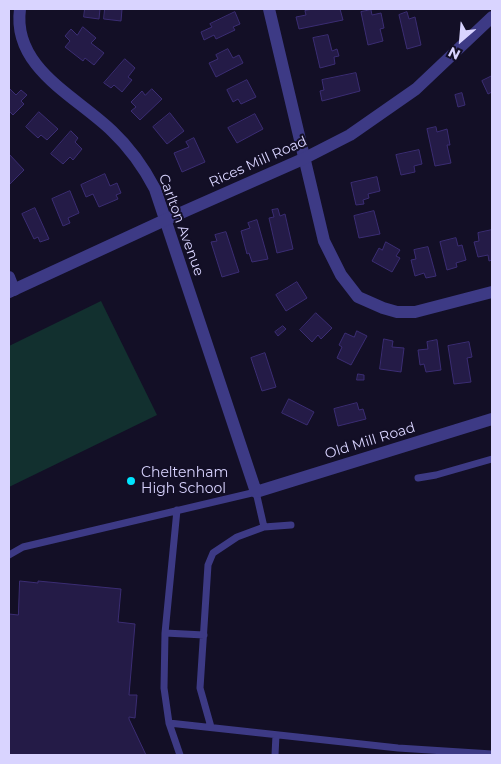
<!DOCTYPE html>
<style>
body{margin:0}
#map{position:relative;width:501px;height:764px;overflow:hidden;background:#130f26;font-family:Montserrat,sans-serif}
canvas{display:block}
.frame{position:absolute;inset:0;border:10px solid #d9d4ff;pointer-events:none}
.north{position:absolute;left:436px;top:15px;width:50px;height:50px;-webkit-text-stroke:4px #130f26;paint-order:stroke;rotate:207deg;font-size:14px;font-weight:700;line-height:20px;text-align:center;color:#d9d4ff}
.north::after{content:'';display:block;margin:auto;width:18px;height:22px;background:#d9d4ff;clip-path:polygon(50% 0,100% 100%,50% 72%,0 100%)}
</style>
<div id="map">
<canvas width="501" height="764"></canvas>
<div class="frame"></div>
<div class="north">N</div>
</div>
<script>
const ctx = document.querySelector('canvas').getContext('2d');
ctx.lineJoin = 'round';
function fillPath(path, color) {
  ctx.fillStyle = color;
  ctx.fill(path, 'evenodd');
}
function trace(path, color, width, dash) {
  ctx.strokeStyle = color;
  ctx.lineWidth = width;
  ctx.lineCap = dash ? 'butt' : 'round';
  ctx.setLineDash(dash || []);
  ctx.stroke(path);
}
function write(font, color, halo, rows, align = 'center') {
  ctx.font = font + ' Montserrat,sans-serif';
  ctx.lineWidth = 4;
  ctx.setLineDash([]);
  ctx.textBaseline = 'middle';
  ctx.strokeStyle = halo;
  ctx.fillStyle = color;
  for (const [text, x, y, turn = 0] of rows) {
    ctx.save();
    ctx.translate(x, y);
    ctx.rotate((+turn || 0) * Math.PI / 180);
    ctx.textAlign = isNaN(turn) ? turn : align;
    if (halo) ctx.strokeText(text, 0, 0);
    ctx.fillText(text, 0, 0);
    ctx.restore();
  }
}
fillPath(new Path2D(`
 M101 301 157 415 9 487V346Z`), '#12302f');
const building = new Path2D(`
 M85 9H100L99 19 84 17Z
 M105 9H122L121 21 104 19Z
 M313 9H340L343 20 299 29 296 17 306 15 305 11Z
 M371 10 372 15 381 13 384 28 380 29 383 41 368 45 361 12Z
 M235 12 240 24 233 27 235 30 216 39 214 35 204 40 201 32 212 27 210 24Z
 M407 12 409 19 415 17 421 45 407 49 399 15Z
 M83 27 96 38 91 43 104 53 94 65 85 58 83 61 65 47 70 41 65 36 71 29 77 35Z
 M328 35 332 51 337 49 339 56 334 57 335 64 320 68 313 38Z
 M228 49 233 58 239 55 243 63 216 77 209 63 218 59 216 55Z
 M125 59 135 68 128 77 132 80 122 92 114 85 111 88 104 83Z
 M356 73 360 91 322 101 320 91 324 90 322 80Z
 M492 76V92L488 94 482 81Z
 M247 80 256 97 241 104 238 99 233 102 227 90Z
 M9 88 16 95 21 90 27 95 21 101 24 104 13 115 10 112 9 113Z
 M152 89 162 99 140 120 131 111 136 107 131 102 142 91 145 95Z
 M462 93 465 105 458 107 455 95Z
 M39 112 58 129 47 140 41 135 38 138 26 127Z
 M170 113 184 131 167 144 153 127Z
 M255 114 263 129 237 143 228 128Z
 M436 127 437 132 447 129 450 145H447L451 163 435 166 427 129Z
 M71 131 78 138 75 142 82 149 73 160 70 157 63 164 51 154Z
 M194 138 205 162 182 172 174 153 189 147 186 142Z
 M419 150 422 164 414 166 415 172 401 175 396 155Z
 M9 154 24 170 9 185Z
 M105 174 110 186 117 183 121 193 116 195 118 199 99 207 93 194 86 197 81 185Z
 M377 177 380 191 368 194 369 198 363 200 364 204 356 205 351 183Z
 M70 191 79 213 68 218 70 223 63 226 52 199Z
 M35 208 49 239 40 242 38 237 34 239 22 214Z
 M278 209 280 216 285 214 293 249 277 253 269 218 274 217 272 210Z
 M374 211 380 234 359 238 354 216Z
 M257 220 268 259 252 262 249 253 247 254 241 231 250 228 248 223Z
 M492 230V260L489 261 488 255 478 257 474 242 479 241 478 233Z
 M226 232 239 272 222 277 211 242 217 241 215 235Z
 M456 238 458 246 462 245 466 260 456 263 457 267 447 270 440 242Z
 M386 242 400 250 396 256 400 258 392 272 372 261 379 248 382 250Z
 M428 247 436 276 426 278 424 273 415 276 411 260 416 259 414 250Z
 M297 282 307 298 286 311 276 295Z
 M316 313 332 328 321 339 318 335 312 342 300 330Z
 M283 326 286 329 278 336 275 332Z
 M357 331 367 336 351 365 337 358 342 347 339 345 345 333 354 337Z
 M384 339 393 341 392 347 404 348 401 372 380 369Z
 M437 340 441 370 426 372 424 364 420 365 418 350 428 349 427 342Z
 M469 342 472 357 467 358 471 382 454 384 448 346Z
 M265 353 276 387 262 391 251 358Z
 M358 374 364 375V380H357Z
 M289 399 314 412 307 425 282 413Z
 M357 403 359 410 363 409 366 419 338 426 334 409Z
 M20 581 38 583V581L121 589 118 622 135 624 129 695H137L135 718 129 717V719L146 755H9V614L18 615Z`);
fillPath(building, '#241b47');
trace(building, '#3b2d73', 1);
trace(new Path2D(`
 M418 478 436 475 492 459
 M177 510 165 633 164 688 169 723 180 755
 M264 527 291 525
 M9 555 23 547 256 492 264 527 237 537 213 553 208 565 200 688 211 727
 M165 633 204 635
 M169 723 398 748 492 754
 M275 755 276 735`), '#3d3a85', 7);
trace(new Path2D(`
 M20 9C12 68 76 96 112 131 129 147 144 168 155 189L256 492 492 419
 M269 9 324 241 341 275 358 297 383 308 397 312H415L492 292
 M9 277 14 290`), '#3d3a85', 12);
trace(new Path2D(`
 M9 292 165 220 303 159 350 135 416 89 492 17`), '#3d3a85', 12);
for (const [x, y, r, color] of [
 [131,481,5,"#00e5ff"]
]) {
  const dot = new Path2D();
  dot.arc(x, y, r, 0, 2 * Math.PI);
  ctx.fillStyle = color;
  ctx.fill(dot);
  trace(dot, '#130f26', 2);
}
write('14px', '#d9d4ff', '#130f26', [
 ["Rices Mill Road",258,162,-24],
 ["Carlton Avenue",181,225,70],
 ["Old Mill Road",370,441,-17]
]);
write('14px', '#d9d4ff', '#130f26', [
 ["Cheltenham",141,473],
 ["High School",141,489]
], 'left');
</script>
